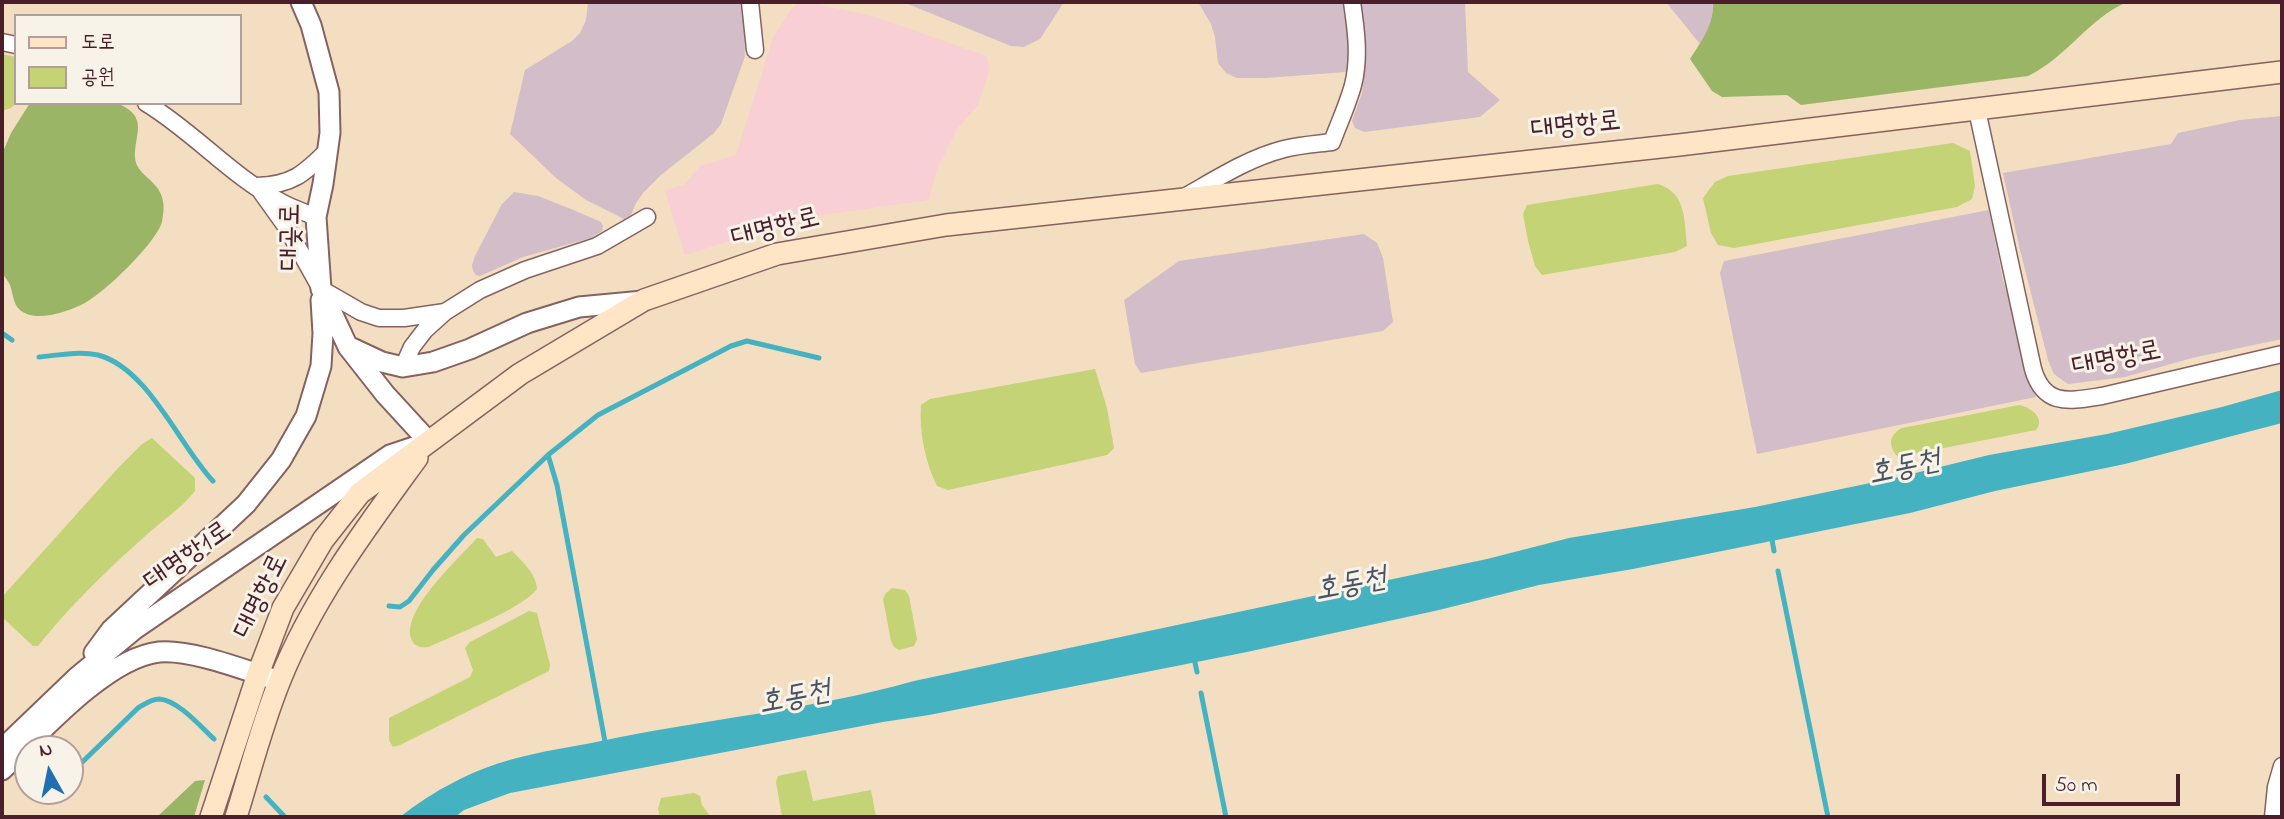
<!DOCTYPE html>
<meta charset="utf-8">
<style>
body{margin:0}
#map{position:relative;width:2284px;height:819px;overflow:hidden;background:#f3dec1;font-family:"Indie Flower","Poor Story",sans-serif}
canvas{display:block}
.frame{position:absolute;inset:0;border:4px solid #4a1f2b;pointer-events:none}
.legend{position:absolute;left:14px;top:14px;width:228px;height:91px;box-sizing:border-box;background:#f7f3e8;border:2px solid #b29e9c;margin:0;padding:9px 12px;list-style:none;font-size:21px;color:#4a1f2b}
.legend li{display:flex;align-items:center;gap:14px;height:35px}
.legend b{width:35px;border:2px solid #b29e9c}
.north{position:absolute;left:14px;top:735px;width:70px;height:70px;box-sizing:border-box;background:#f7f3e8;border:2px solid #b29e9c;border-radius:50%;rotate:351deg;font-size:19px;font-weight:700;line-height:28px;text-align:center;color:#4a1f2b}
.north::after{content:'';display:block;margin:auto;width:24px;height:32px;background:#1f6fb2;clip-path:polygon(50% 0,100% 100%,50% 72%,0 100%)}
.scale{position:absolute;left:2042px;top:774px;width:138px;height:32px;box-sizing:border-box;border:4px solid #4a1f2b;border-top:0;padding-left:9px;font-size:21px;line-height:24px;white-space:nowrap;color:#4a1f2b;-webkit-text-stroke:5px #f7f3e8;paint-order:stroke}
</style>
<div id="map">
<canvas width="2284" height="819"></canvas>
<div class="frame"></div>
<ul class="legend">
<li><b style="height:9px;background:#fde5c5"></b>도로</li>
<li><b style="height:19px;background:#c4d375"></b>공원</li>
</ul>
<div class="north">N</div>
<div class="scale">50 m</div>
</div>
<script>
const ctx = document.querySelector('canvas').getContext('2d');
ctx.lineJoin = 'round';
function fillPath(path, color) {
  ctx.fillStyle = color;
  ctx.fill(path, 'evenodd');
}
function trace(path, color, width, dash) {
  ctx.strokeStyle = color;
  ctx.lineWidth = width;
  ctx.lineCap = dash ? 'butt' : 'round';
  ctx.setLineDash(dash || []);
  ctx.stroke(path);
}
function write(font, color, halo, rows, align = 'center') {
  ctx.font = font + ' "Indie Flower","Poor Story",sans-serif';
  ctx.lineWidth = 6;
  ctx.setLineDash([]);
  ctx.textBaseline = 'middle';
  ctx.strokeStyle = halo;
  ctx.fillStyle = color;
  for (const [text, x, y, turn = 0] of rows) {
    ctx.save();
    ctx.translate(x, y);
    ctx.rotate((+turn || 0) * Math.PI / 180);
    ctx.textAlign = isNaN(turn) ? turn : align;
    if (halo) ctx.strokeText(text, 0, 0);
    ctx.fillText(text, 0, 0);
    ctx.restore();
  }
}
fillPath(new Path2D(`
 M799 3H812L876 17 986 56 990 68 978 105 957 129 937 169 929 200 803 218 685 255 665 191 685 184 700 166 736 155 773 38 791 9Z`), '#f7cfd5');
fillPath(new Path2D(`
 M588 2H741L743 12 745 56 721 124 714 133 661 175 643 193 635 205 631 215 624 219 586 200 556 178 510 134 525 70 572 41 580 33 586 20Z
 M903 2H1064L1040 39 1024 47 1011 46Z
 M1198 2H1465L1468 72 1500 100 1480 117 1364 132 1355 128 1352 121 1362 93 1364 75 1346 72 1266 78H1237L1226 73 1218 63 1215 37 1211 24Z
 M1666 2H1713L1712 21 1708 32 1700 44Z
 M2282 116V339L2192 358 2125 377 2068 384 2054 374 2048 360 2020 250 2003 173 2171 144 2178 133 2240 120Z
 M514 192 538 196 571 209 601 222 603 226 602 231 591 238 523 257 480 276 476 275 473 271 472 265 475 256 502 204Z
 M1989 210 2003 280 2016 319 2027 375 2036 397 1757 454 1720 273 1724 261Z
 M1364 234 1377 243 1383 258 1393 322 1383 331 1141 373 1135 364 1124 300 1179 261Z`), '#d2bdc8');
fillPath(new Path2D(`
 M2 54 16 57V103L11 108 2 111Z
 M1953 143 1970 151 1975 186 1972 199 1957 207 1734 248 1718 245 1711 233 1703 198 1715 182 1728 176Z
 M1658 184C1687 193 1684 221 1687 246L1675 252 1542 275 1535 266 1528 241 1523 214 1527 205Z
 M1095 369 1107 408 1114 448 1107 455 948 490 937 486C925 462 919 431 921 405L930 399Z
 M2019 405C2030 407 2046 418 2036 430L1908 455 1897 456C1888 445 1889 435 1902 428Z
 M152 438 195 478V491C181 509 160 522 143 538 106 571 69 607 38 646H33L2 617V597L119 467 142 444Z
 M477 538 483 539 496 557 512 551C523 562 536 574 537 589 522 609 454 635 429 647 420 648 414 647 411 638 402 610 459 558 477 538Z
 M892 588 905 590 909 596 917 639 914 646 899 650 894 647 891 641 883 599 886 593Z
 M529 611 537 613 550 665 549 671 400 745 393 747 389 740V718L470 677 473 670 465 648 470 642Z
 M806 770 813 801 871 790 876 817H782L776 782 778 776Z
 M694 793 700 796 702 805 711 817H660L658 809 661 798Z`), '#c4d375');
fillPath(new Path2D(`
 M1713 2H2127C2088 19 2066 58 2028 76L1801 105 1787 95 1722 97 1712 91 1690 59C1702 40 1714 25 1713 2Z
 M30 103H117C150 117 134 134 135 157 136 181 172 179 162 222 156 243 103 295 81 305 66 312 35 323 20 310 13 304 13 293 10 285 8 281 4 276 2 272V154L11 133Z
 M205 780 194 817H157L195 781Z`), '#9bb566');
fillPath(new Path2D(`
 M2282 390V423L2125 464 1995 491 1910 513 1633 569 1539 585 1439 610 1247 652 929 715 883 722 510 793 464 810 455 817H400C433 791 472 770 513 759 542 751 572 747 601 741 705 719 811 710 914 681L1487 559 1569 538 1755 507 1899 477 1989 455 2107 434 2222 407Z`), '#45b2c2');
trace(new Path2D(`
 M2 333 12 340
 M39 357C59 355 79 351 98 355 148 368 179 445 213 481
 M1771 534 1774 551
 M1778 571 1828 817
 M389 606 400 607 409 601 433 570 464 535 548 455
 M1194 658 1197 672
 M1201 693 1226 817
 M606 747 557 485 548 455 598 415 731 346 747 341 819 358
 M70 774 138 708C145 704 151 699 159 699 178 700 201 727 214 739
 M24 776 28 780
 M40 791 46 793 51 791
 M266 797 285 817`), '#45b2c2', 5);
const minor = new Path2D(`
 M750 2 755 50
 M2 42 16 45
 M146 103C194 132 232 177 281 202 292 208 304 212 316 217
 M1977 110 2033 369C2044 407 2069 401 2102 396L2282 354
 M257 186 287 228 321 289 361 312 379 318H404L445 312
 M257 186C292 185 304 174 328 150
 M1186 196C1218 178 1249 158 1284 149 1300 145 1316 144 1332 142 1339 123 1348 104 1353 85 1360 58 1356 29 1352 2
 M403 367 412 347 425 330 445 312 480 290 525 270 597 246 647 217
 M2273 817 2276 787 2282 766`);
const tertiary = new Path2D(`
 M352 348 382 362 403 367 433 362 470 349 527 323 579 307 643 301
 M94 653 111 630 246 504 281 460 306 416 321 366 323 333 321 300
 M2 749 77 677 135 629 390 455 429 442 385 394 348 347 321 289 316 217 323 184 330 133 329 92 311 25 301 2
 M2 770C39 734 106 658 159 652 190 649 242 669 273 679`);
const secondary = new Path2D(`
 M211 817 258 674 283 608 323 540 360 493 520 374 644 300 777 254 946 225 1679 145 2282 72
 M236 817C250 772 262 724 280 680 313 598 366 528 417 458`);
trace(minor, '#856260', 19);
trace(tertiary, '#856260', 23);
trace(secondary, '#856260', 24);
trace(minor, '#fff', 16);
trace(tertiary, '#fff', 19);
trace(secondary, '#fde5c5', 21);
write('28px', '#4a1f2b', '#f7f3e8', [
 ["대명항로",1576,128,-6],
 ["대명항로",776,230,-14],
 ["대곶로",293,237,-89],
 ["대명항로",2117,361,-11],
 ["대명항1로",189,558,-35],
 ["대명항로",263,597,-64]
]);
write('italic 30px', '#485260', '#f7f3e8', [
 ["호동천",1905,470,-12],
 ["호동천",1351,587,-11],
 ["호동천",795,700,-11]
]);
</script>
